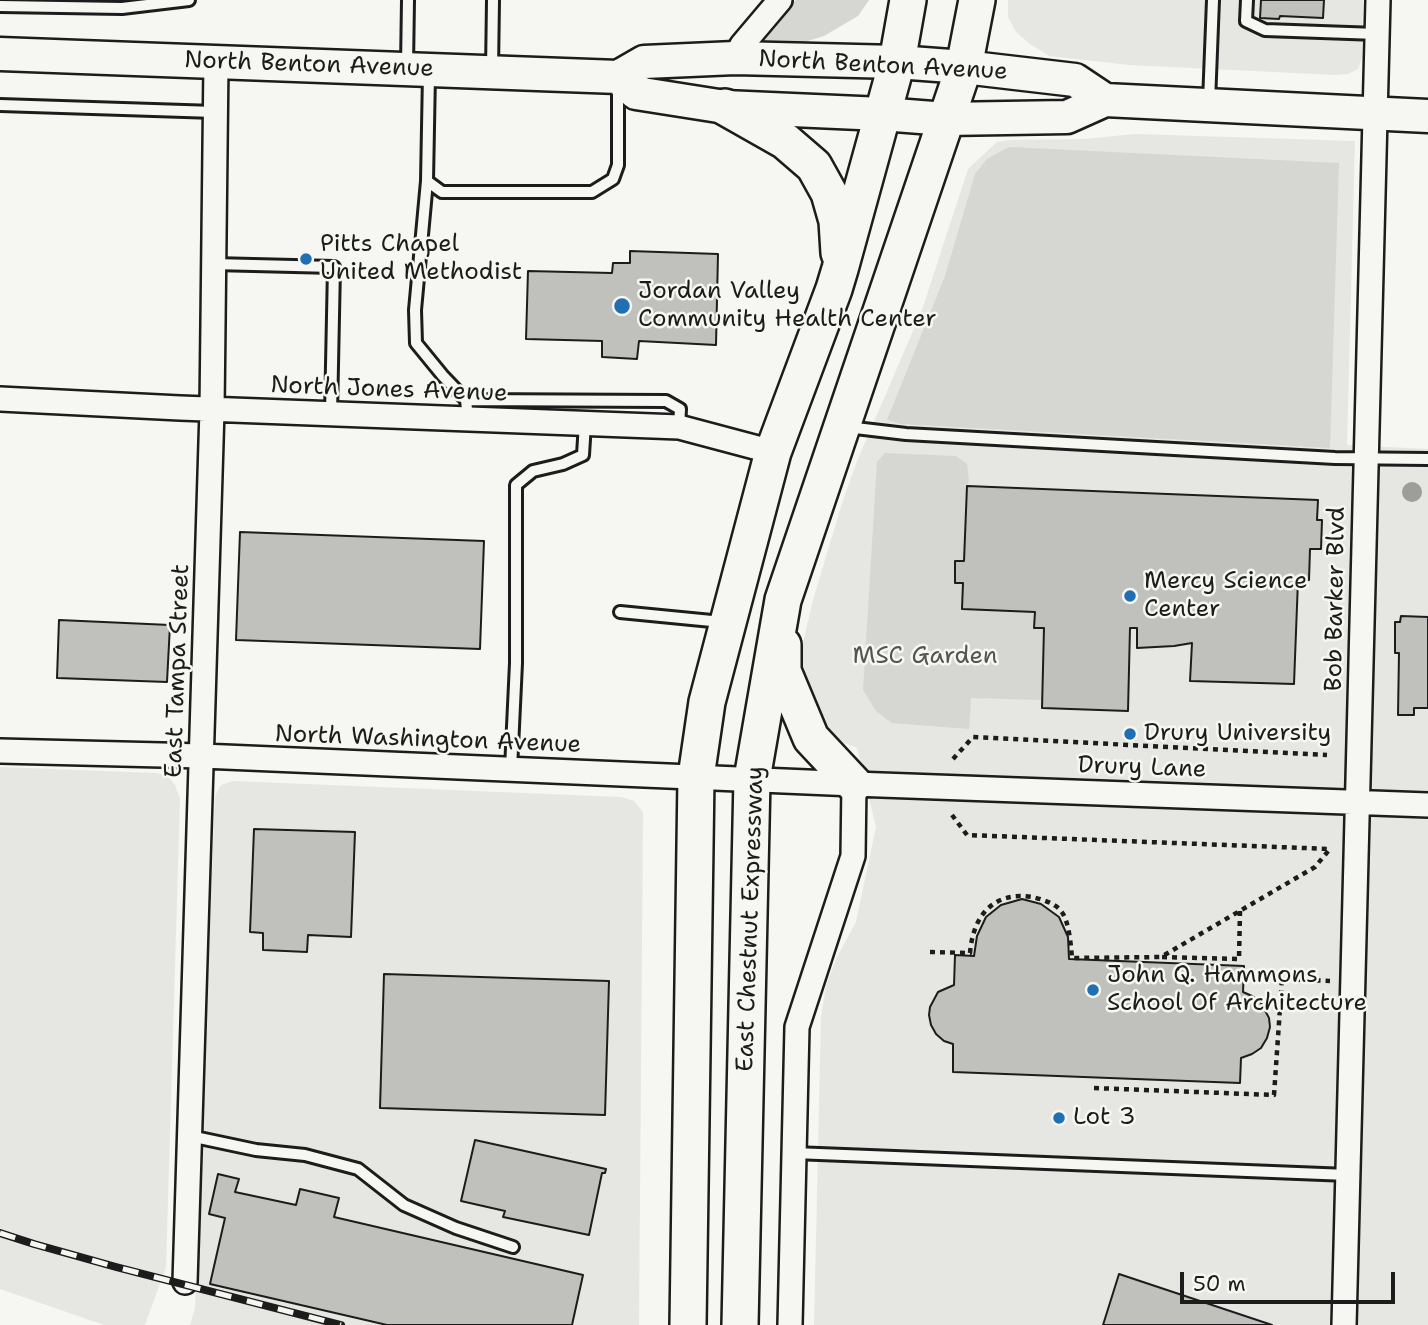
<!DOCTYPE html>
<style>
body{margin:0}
#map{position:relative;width:1428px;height:1325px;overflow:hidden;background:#f6f6f2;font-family:"Shantell Sans",sans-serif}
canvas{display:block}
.scale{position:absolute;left:1180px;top:1272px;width:215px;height:32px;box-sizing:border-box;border:4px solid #1c1c1c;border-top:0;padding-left:9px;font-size:21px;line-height:24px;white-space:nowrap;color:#1c1c1c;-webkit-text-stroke:5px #f6f6f2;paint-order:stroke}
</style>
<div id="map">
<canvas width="1428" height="1325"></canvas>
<div class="scale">50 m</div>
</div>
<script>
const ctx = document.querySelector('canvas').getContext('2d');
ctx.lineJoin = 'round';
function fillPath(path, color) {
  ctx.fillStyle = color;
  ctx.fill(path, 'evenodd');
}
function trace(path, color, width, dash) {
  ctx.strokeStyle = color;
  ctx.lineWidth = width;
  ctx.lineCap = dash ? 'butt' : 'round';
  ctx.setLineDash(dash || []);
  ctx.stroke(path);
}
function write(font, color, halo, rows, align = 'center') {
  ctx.font = font + ' "Shantell Sans",sans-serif';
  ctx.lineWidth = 5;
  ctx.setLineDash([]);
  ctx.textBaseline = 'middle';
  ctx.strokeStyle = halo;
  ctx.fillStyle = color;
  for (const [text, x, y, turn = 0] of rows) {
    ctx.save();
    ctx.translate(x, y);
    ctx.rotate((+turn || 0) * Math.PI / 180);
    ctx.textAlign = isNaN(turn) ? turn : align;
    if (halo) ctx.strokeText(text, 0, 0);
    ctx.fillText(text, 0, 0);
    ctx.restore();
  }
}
fillPath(new Path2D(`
 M1008 0H1363L1362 58 1358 69 1348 74 1336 75 1129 65 1049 56 1030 44 1016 32 1008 17Z
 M1135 134 1355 141 1347 445 1428 449V1325H814L821 1018 826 985 838 955 856 922 876 827 857 748 844 743 822 724 802 672V647L813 600 842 503 857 461 922 310 968 169 997 142 1010 140 1084 139Z
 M0 767 156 773 168 776 175 785 180 799 166 1267 145 1325H104L0 1289Z
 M233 781 621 797 634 801 643 812 639 1325H190L195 1308 215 796 221 785Z`), '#e6e6e2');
fillPath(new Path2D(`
 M796 0H869L858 16 824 36 801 43 773 45 759 40 766 25Z
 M1009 147 1339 163 1330 448 901 424 887 420 945 276 975 174 987 159Z
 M885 453 956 456 967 464 969 481 967 486 964 561H955V583H963L962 608 1035 612 1034 628H1044L1042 700 971 698 969 729 892 723 876 711 863 690 877 462Z`), '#d6d6d2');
const building = new Path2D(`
 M1261 0H1324L1323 18 1280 16 1279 19 1260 18Z
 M630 251 718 254 716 345 639 341 637 359 602 357V341L526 339 528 271 612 273 613 263H630Z
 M967 486 1318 500 1317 520H1322L1321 549H1310L1309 580H1298L1294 684 1190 681 1192 643 1174 646 1137 648V628H1130L1128 711 1042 708 1044 628H1034L1035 612 962 609 963 583H955V561H964Z
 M240 532 484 541 480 649 236 640Z
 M1401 616 1428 617V708H1414V715H1398L1399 653H1395V622H1400Z
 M59 620 170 625 167 682 57 678Z
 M254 829 355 832 351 937 308 935 307 952 263 950V933L250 932Z
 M1022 899 1041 904 1059 917 1068 937 1069 959 1244 966 1243 992 1252 996 1260 1001 1269 1018 1270 1027 1267 1038 1261 1048 1252 1054 1241 1058 1240 1083 953 1072V1044L944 1041 936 1034 931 1025 929 1015 930 1007 938 992 954 985 955 955 974 956 977 936 986 917 1001 905Z
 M384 974 609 981 605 1115 380 1108Z
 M475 1140 606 1169 605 1173H602L589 1235 503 1217 505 1211 461 1201Z
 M218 1174 239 1179 235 1192 296 1205 300 1189 339 1198 334 1217 583 1275 572 1325H387L210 1284 225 1218 209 1214Z
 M1119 1274 1272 1325H1103Z`);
fillPath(building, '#c0c0bd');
trace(building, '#1c1c1c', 2);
const lane = new Path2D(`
 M1247 0 1246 21 1265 30 1377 34
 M0 6 122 8 189 0
 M407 66 408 0
 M492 71 493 0
 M429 74 427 181 442 192H592L613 179 618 165V84
 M1209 102 1213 0
 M0 105 215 112
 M427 181 415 310 416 343 443 376 466 400 468 419
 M213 264 334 267 331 414
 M466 400 666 401 680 409 679 427
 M847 427 906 434 1335 458 1428 459
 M620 612 722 622
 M511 769 516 663V485L533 471 563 464 583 455 585 423
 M190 1136 256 1150 305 1155 358 1169 404 1205 456 1228 513 1247
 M794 1153 1348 1175`);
const street = new Path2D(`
 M735 58 742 45 780 0
 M0 399 180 408 679 427 773 452
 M0 751 202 756 854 784 1428 805
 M185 1282 212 410 216 62
 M790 1325 797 1027 853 856 854 784
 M1344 1325 1378 0`);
const secondary = new Path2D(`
 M0 54 618 77 644 62 735 58 897 62 964 67 1075 80 1105 100
 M618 77 636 93 725 107 882 114 946 119 1067 117 1105 100 1428 116`);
const primary = new Path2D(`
 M725 107 785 141 814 166 829 193 837 221 839 253
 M783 645V671L811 738 854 784
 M688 1325 696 777 707 702 773 452 834 289 840 269 897 62 908 0
 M740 1325 752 779 783 600 964 67 977 0`);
trace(lane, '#1c1c1c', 16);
trace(street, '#1c1c1c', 28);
trace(secondary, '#1c1c1c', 37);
trace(primary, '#1c1c1c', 40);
trace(new Path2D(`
 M953 759 973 737 1327 755
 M952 815 967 835 1330 849
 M1240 911 1239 959 1161 957 1315 867 1329 850
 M930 952 970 953C973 916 993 891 1032 897 1041 899 1055 903 1061 911 1069 920 1071 946 1072 958L1161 957
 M1094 1088 1274 1095 1282 979 1330 981`), '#1c1c1c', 4.5, [5, 5]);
trace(lane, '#f6f6f2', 10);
trace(street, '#f6f6f2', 23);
trace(secondary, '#f6f6f2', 32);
trace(primary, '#f6f6f2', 35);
const rail = new Path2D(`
 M0 1233 34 1244 116 1267 341 1325`);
trace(rail, '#1c1c1c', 8);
trace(rail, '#f6f6f2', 5, [16]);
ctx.fillStyle = '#9d9d9b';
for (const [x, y] of [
 [1412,492]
]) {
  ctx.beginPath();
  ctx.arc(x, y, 10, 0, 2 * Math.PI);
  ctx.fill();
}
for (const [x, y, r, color] of [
 [306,259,7,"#1f6fb2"],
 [622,306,9,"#1f6fb2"],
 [1130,596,7,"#1f6fb2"],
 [1130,734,7,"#1f6fb2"],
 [1093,990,7,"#1f6fb2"],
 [1059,1118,7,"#1f6fb2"]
]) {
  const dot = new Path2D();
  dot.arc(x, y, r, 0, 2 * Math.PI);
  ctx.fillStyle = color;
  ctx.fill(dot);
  trace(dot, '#f6f6f2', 2.5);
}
write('24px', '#1c1c1c', '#f6f6f2', [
 ["North Benton Avenue",309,65,2],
 ["North Benton Avenue",883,66,3],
 ["North Jones Avenue",389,390,2],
 ["Bob Barker Blvd",1336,599,-89],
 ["East Tampa Street",178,671,-88],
 ["North Washington Avenue",428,740,2],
 ["Drury Lane",1142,768,2],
 ["East Chestnut Expressway",751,919,-88]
]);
write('24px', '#1c1c1c', '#f6f6f2', [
 ["Pitts Chapel",320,245],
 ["United Methodist",320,273],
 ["Jordan Valley",638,292],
 ["Community Health Center",638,320],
 ["Mercy Science",1144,582],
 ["Center",1144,610],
 ["Drury University",1144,734],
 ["John Q. Hammons",1107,976],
 ["School Of Architecture",1107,1004],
 ["Lot 3",1073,1118]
], 'left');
write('24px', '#545453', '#f6f6f2', [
 ["MSC Garden",925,657]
]);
</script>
